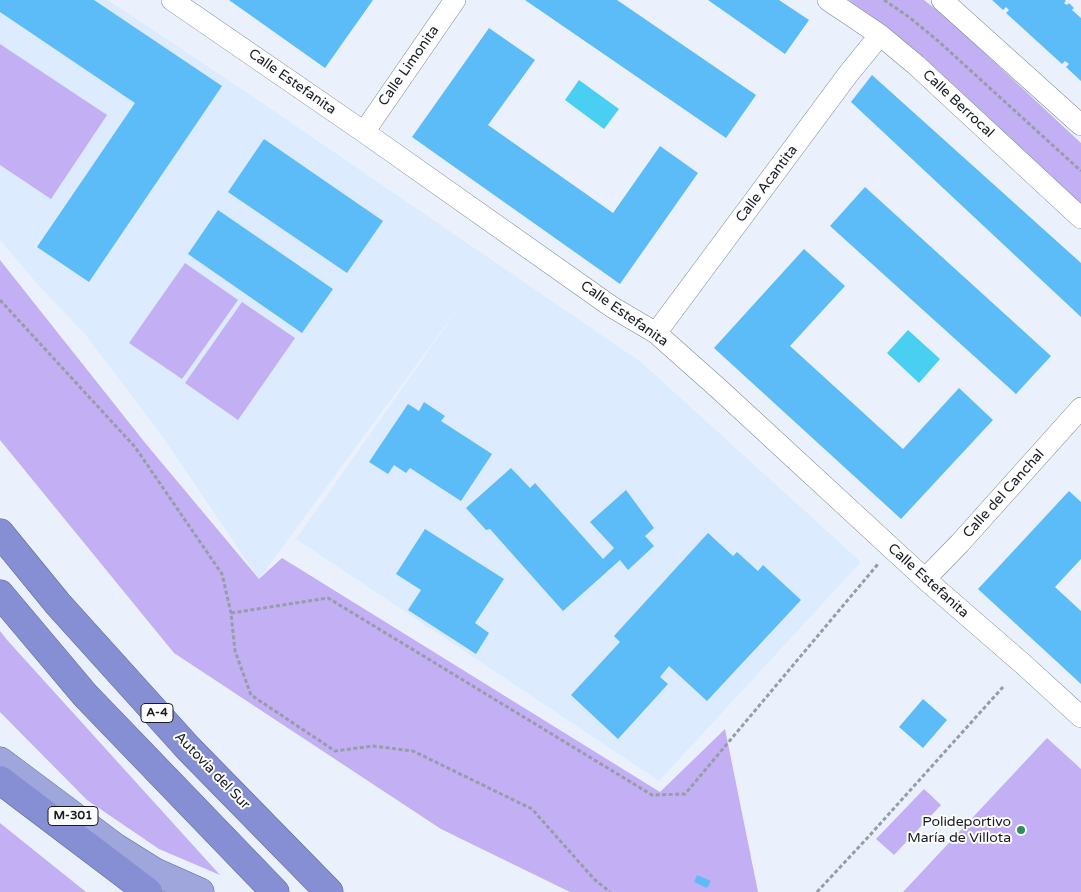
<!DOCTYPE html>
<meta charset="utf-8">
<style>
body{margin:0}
canvas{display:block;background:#eaf1fc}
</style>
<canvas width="1081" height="892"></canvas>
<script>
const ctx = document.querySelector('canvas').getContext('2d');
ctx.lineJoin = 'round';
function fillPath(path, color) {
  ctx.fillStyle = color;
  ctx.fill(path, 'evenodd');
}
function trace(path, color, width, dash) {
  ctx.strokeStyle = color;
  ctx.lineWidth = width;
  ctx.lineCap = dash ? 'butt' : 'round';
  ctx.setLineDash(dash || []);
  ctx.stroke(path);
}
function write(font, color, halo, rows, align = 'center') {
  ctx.font = font + ' "Varela Round",sans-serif';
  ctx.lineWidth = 4;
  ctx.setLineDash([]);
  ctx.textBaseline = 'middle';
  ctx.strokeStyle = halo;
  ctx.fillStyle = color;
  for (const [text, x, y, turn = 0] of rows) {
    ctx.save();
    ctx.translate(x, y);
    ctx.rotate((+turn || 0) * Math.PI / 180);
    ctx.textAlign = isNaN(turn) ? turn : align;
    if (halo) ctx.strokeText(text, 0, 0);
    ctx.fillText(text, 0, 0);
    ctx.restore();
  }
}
fillPath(new Path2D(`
 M0 0H108L249 94 641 362 861 562 659 781 296 539 470 292 259 579 160 433 84 333 40 287 0 240Z`), '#ddebfe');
fillPath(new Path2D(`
 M848 0H924L947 18 1081 143V204L916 51 865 12Z
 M0 44 107 115 51 199 0 165Z
 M0 260 146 444 259 579 282 558 660 792 725 729 758 892H570L441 829 174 653 0 440Z
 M185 263 238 300 182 379 129 343Z
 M242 302 295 338 238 420 185 383Z
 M0 631 8 641 220 875 159 849 87 800 0 712Z
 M1047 738 1081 769V892H903Z
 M924 789 941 805 894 855 876 839Z
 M0 823 86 892H0Z`), '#c2aff4');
fillPath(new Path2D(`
 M579 80 619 109 604 129 565 100Z
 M908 330 940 359 919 383 887 353Z`), '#49cff2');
fillPath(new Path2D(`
 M0 0H94L222 86 89 282 37 247 135 103 0 12Z
 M229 0H373L325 68Z
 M525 0H617L756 95 726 138Z
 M708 0H779L809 20 785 54Z
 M992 0H1065L1066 1 1064 3 1067 5 1069 3 1074 8 1072 10 1081 18V81L1066 67 1069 64 1065 61 1062 64 1006 13 1009 10 1006 7 1003 10Z
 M489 28 535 60 488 125 613 213 660 146 698 173 620 284 412 137Z
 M872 75 1081 263V317L851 102Z
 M264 139 383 221 347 273 228 192Z
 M865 187 1051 356 1016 394 830 226Z
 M218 210 333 289 302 333 188 254Z
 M804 249 845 286 790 346 903 449 959 388 993 420 901 519 714 348Z
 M424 402 445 416 441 421 492 454 461 501 410 468 406 473 394 465 388 474 369 462 408 404 419 411Z
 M511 468 530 488 535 483 603 559 614 548 590 522 626 490 654 528 645 536 654 546 628 570 620 560 563 611 490 529 486 530 466 508Z
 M1069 491 1081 502V559L1055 587 1081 611V684L978 589Z
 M425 529 504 579 475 623 489 633 476 654 408 610 421 590 396 574Z
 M708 533 733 556 737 552 758 571 763 565 801 600 707 701 669 666 660 677 668 684 618 739 571 695 620 642 614 636Z
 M923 699 947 720 923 748 899 727Z
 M697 875 711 881 707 888 694 882Z`), '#5cbcf7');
const minor = new Path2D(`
 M172 0 364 132 612 307 656 333 719 389 925 579 1023 664 1081 717
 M828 0 880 35 916 65 1081 218
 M942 0 1081 125
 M364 132 455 0
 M656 333 849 73 880 35
 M925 579 960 543 1081 408`);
const trunk = new Path2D(`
 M0 761 115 847 155 872 200 892`);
const motorway = new Path2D(`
 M0 533 58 604 188 748 329 892
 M0 594 85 695 275 892
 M0 780 148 892`);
trace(minor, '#7c8797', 22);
trace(trunk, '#5f6696', 29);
trace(motorway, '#5f6696', 29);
trace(new Path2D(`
 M884 0 909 17 937 40 1081 171
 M0 300 135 447 222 574 231 613 235 651 251 695 335 751 373 746 413 751 532 809 594 879 610 892
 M231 613 328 598 652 795 685 794 878 564
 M817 892 870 835 1003 687`), '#979da6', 3, [4, 2.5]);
trace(minor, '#fff', 21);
trace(trunk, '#9ea6dc', 28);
trace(motorway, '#868fd4', 28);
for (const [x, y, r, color] of [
 [1021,830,5,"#308c63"]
]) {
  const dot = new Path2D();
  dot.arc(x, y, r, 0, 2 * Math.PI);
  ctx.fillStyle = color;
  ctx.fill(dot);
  trace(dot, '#fdfdfd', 2);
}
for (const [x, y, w] of [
 [157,713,32],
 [73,816,50]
]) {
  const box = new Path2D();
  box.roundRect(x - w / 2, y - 9.5, w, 19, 4);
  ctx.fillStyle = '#fdfdfd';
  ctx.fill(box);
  trace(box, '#171b22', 1);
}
write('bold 12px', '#171b22', null, [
 ["A-4",157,713],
 ["M-301",73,816]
]);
write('14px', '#171b22', '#fdfdfd', [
 ["Calle Limonita",409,66,-55],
 ["Calle Estefanita",292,82,35],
 ["Calle Berrocal",958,104,43],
 ["Calle Acantita",767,184,-53],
 ["Calle Estefanita",624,314,35],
 ["Calle del Canchal",1004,494,-48],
 ["Calle Estefanita",928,581,42],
 ["Autovía del Sur",212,771,46]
]);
write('14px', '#171b22', '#fdfdfd', [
 ["Polideportivo",1011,822],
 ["María de Villota",1011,838]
], 'right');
</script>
